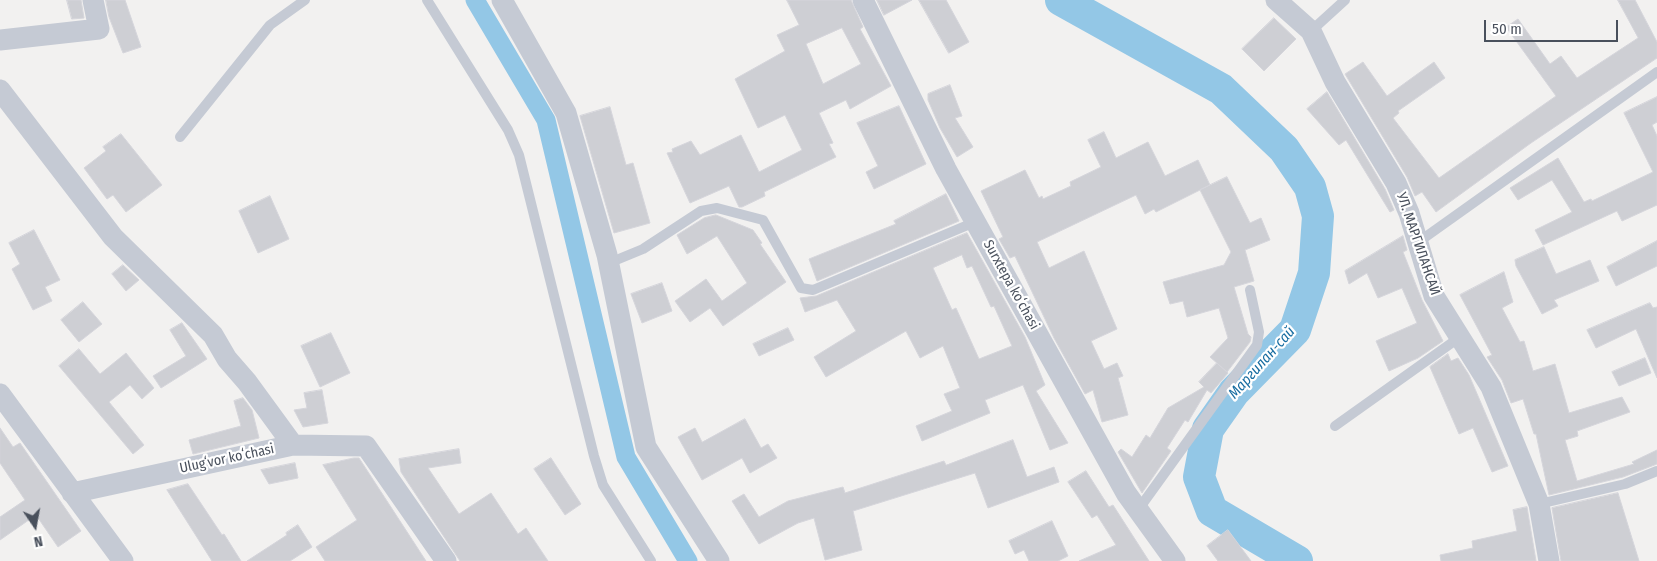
<!DOCTYPE html>
<meta charset="utf-8">
<style>
body{margin:0}
#map{position:relative;width:1657px;height:561px;overflow:hidden;background:#f2f1f0;font-family:"Fira Sans Condensed",sans-serif}
canvas{display:block}
.north{position:absolute;left:10px;top:501px;width:50px;height:50px;-webkit-text-stroke:4px #fff;paint-order:stroke;rotate:168deg;font-size:14px;font-weight:700;line-height:20px;text-align:center;color:#49505c}
.north::after{content:'';display:block;margin:auto;width:18px;height:22px;background:#49505c;clip-path:polygon(50% 0,100% 100%,50% 72%,0 100%)}
.scale{position:absolute;left:1484px;top:20px;width:134px;height:22px;box-sizing:border-box;border:2px solid #49505c;border-top:0;padding-left:6px;font-size:15px;line-height:18px;white-space:nowrap;color:#49505c;-webkit-text-stroke:4px #fff;paint-order:stroke}
</style>
<div id="map">
<canvas width="1657" height="561"></canvas>
<div class="north">N</div>
<div class="scale">50 m</div>
</div>
<script>
const ctx = document.querySelector('canvas').getContext('2d');
ctx.lineJoin = 'round';
function trace(path, color, width, dash) {
  ctx.strokeStyle = color;
  ctx.lineWidth = width;
  ctx.lineCap = dash ? 'butt' : 'round';
  ctx.setLineDash(dash || []);
  ctx.stroke(path);
}
function fillPath(path, color) {
  ctx.fillStyle = color;
  ctx.fill(path, 'evenodd');
}
function write(font, color, halo, rows, align = 'center') {
  ctx.font = font + ' "Fira Sans Condensed",sans-serif';
  ctx.lineWidth = 4.5;
  ctx.setLineDash([]);
  ctx.textBaseline = 'middle';
  ctx.strokeStyle = halo;
  ctx.fillStyle = color;
  for (const [text, x, y, turn = 0] of rows) {
    ctx.save();
    ctx.translate(x, y);
    ctx.rotate((+turn || 0) * Math.PI / 180);
    ctx.textAlign = isNaN(turn) ? turn : align;
    if (halo) ctx.strokeText(text, 0, 0);
    ctx.fillText(text, 0, 0);
    ctx.restore();
  }
}
trace(new Path2D(`
 M475 0 546 120 626 457 688 561`), '#93c7e6', 19);
trace(new Path2D(`
 M1061 0 1221 89 1284 149 1310 187 1318 216 1314 273 1295 330 1234 392 1208 429 1199 477 1212 511 1297 561`), '#93c7e6', 32);
const building = new Path2D(`
 M67 0H81L84 18 72 19Z
 M106 0H125L141 47 123 53 109 17Z
 M787 0H851L863 27 860 29 891 86 850 109 846 100 819 113 833 143 829 144 836 157 764 192 765 196 742 207H739L729 186 690 203 667 153 673 152 672 149 691 141 700 155 741 135 759 172 802 150 785 115 758 128 735 79 785 51 777 35 799 25ZM842 28 861 64 823 84 806 44Z
 M877 0H912L884 15Z
 M919 0H946L969 42 949 53Z
 M1618 0H1635L1657 42V58L1531 143 1436 212 1422 192 1415 196 1407 177 1345 74 1363 62 1387 96 1434 62 1445 78 1398 111 1399 113 1393 118 1439 178 1556 96 1506 27 1518 19 1550 64 1561 56 1577 78 1638 38Z
 M1274 18 1296 39 1264 71 1242 49Z
 M950 85 962 116 955 118 973 147 957 157 940 128 928 100V94Z
 M1327 92 1385 189 1394 210 1390 212 1346 140 1339 145 1307 109Z
 M1657 97V122L1652 125 1657 136V205L1622 221 1617 211 1543 245 1535 230 1572 212 1552 180 1518 200 1510 188 1558 158 1584 202 1591 199 1592 201 1653 172 1624 113Z
 M899 106 926 164 874 189 866 172 878 166 857 123Z
 M610 107 626 165 633 163 650 223 614 233 580 116Z
 M1104 132 1116 158 1148 142 1165 176 1198 160 1210 185 1156 212 1154 209 1145 214 1136 195 1037 242 1049 268 1084 251 1117 329 1091 341 1104 369 1117 363 1123 376 1118 378 1128 415 1102 422 1093 390 1085 394 1054 338 1015 256 1010 258 999 239 1003 237 981 191 1025 170 1039 198 1042 196 1043 199 1071 186 1070 182 1101 167 1088 140Z
 M121 134 162 185 126 212 113 195 107 199 84 168 106 151 103 147Z
 M1227 177 1250 223 1261 218 1270 240 1245 250 1254 281 1234 287 1248 334 1251 337 1250 342 1227 372 1210 357 1228 338 1219 308 1187 317 1183 301 1170 304 1163 282 1224 265 1231 252 1200 190Z
 M946 194 959 221 817 281 809 259 896 224 894 221Z
 M270 196 289 239 258 253 239 211Z
 M716 215 753 230 762 243 760 244 786 282 723 326 710 308 690 322 675 301 706 279 722 301 747 283 717 236 687 254 677 235 704 218Z
 M34 230 60 280 45 287 52 301 33 310 12 269 20 264 9 243Z
 M967 233 1025 337 1045 385 1036 391 1068 443 1050 450 1023 385 985 400 990 413 922 441 916 426 952 411 944 394 960 388 943 346 920 358 906 331 826 377 814 357 856 331 837 300 805 312 800 298 816 296ZM962 255 967 268 972 266 991 307 994 306 1012 346 979 359 956 308 952 310 933 268Z
 M1403 236 1407 250 1403 252 1422 300 1443 341 1418 358 1389 371 1376 341 1417 323 1402 288 1378 298 1367 273 1349 284 1345 271Z
 M1657 241V266L1616 286 1607 267Z
 M1544 247 1556 274 1590 260 1599 281 1554 300 1558 306 1542 314 1516 266 1515 260Z
 M123 265 139 280 126 291 112 274Z
 M1504 272 1513 302 1502 308 1520 342 1524 341 1533 371 1555 364 1569 413 1622 397 1630 412 1577 431 1578 436 1565 440 1577 481 1634 464 1632 462 1657 450V464L1623 477 1549 495 1536 434H1534L1523 399 1511 403 1502 380 1487 357 1492 355 1460 295Z
 M662 283 672 311 642 323 631 294Z
 M83 302 102 324 79 342 61 320Z
 M1650 303 1653 308 1657 307V378L1636 329 1596 348 1587 330Z
 M182 323 207 359 161 388 153 376 186 356 170 330Z
 M788 328 794 340 759 356 753 344Z
 M331 333 350 373 320 387 301 346Z
 M79 349 100 374 126 353 154 388 142 399 130 385 109 402 144 445 133 454 59 366Z
 M1448 354 1451 361 1458 358 1469 375 1508 466 1492 472 1473 428 1459 434 1430 367Z
 M1645 358 1651 373 1619 386 1612 372Z
 M1217 363 1228 373 1211 393 1207 390 1188 422 1185 420 1167 448 1171 451 1142 493 1118 452 1121 449 1132 457 1146 435 1150 438 1168 408 1204 387 1199 382Z
 M322 390 328 423 303 427 294 410 307 408 304 393Z
 M243 398 252 410 259 438 193 454 189 440 241 426 234 401Z
 M745 419 761 448 768 444 777 458 750 473 742 458 702 480 678 437 695 428 702 442Z
 M0 428 13 447 20 443 81 531 58 547 36 515 0 540V517L25 500 0 463Z
 M1013 440 1027 477 1054 467 1059 482 988 508 975 473 853 511 862 550 825 560 814 518 798 523 759 544 732 501 744 494 759 517 788 501 843 487 845 493 944 461 946 465Z
 M459 449 461 463 428 468 459 514 491 493 518 534 526 528 548 561H460L401 472 399 459Z
 M354 458H359L426 561H325L316 547 357 520 323 465Z
 M551 458 581 504 565 515 534 469Z
 M295 463 298 478 269 484 261 470Z
 M1086 471 1109 507 1113 505 1149 561H1079L1116 545 1097 515 1092 518 1068 482Z
 M188 484 222 535 224 534 241 561H212L167 490Z
 M1618 493 1639 561H1561L1552 508Z
 M1527 507 1536 561H1441L1440 555 1473 548 1472 541 1517 531 1513 510Z
 M1052 521 1068 556 1058 561H1029L1024 550 1015 554 1009 541Z
 M298 525 312 547 290 561H247L287 535 286 533Z
 M1228 530 1251 561H1218L1207 546Z`);
fillPath(building, '#cecfd4');
trace(building, '#d5d5db', 1);
trace(new Path2D(`
 M427 0 508 130 519 155 594 456 603 485 651 561
 M1311 31 1345 0
 M180 137 270 25 305 0
 M1417 243 1657 72
 M609 263 643 249 701 211 717 208 763 220 801 288 813 290 975 222
 M1335 426 1460 337
 M1539 504 1625 484 1657 471
 M1138 510 1257 345 1259 332 1250 290`), '#c5cad4', 10);
trace(new Path2D(`
 M502 0 566 113 607 255 646 447 719 561
 M863 0 946 169 1126 493 1175 561
 M1276 0 1311 31 1335 82 1396 183 1409 213 1434 296 1491 387 1539 504 1549 561
 M0 40 99 29 93 0
 M0 90 113 237 213 335 227 359 247 382 293 445
 M0 394 123 561
 M72 493 293 445 366 446 446 561`), '#c5cad4', 21);
write('14px', '#49505c', '#fff', [
 ["УЛ. МАРГИЛАНСАЙ",1418,244,71],
 ["Surxtepa koʻchasi",1011,285,61],
 ["Ulugʻvor koʻchasi",227,459,-12]
]);
write('italic 15px', '#186da1', '#fff', [
 ["Маргилан-сай",1262,363,-48]
]);
</script>
